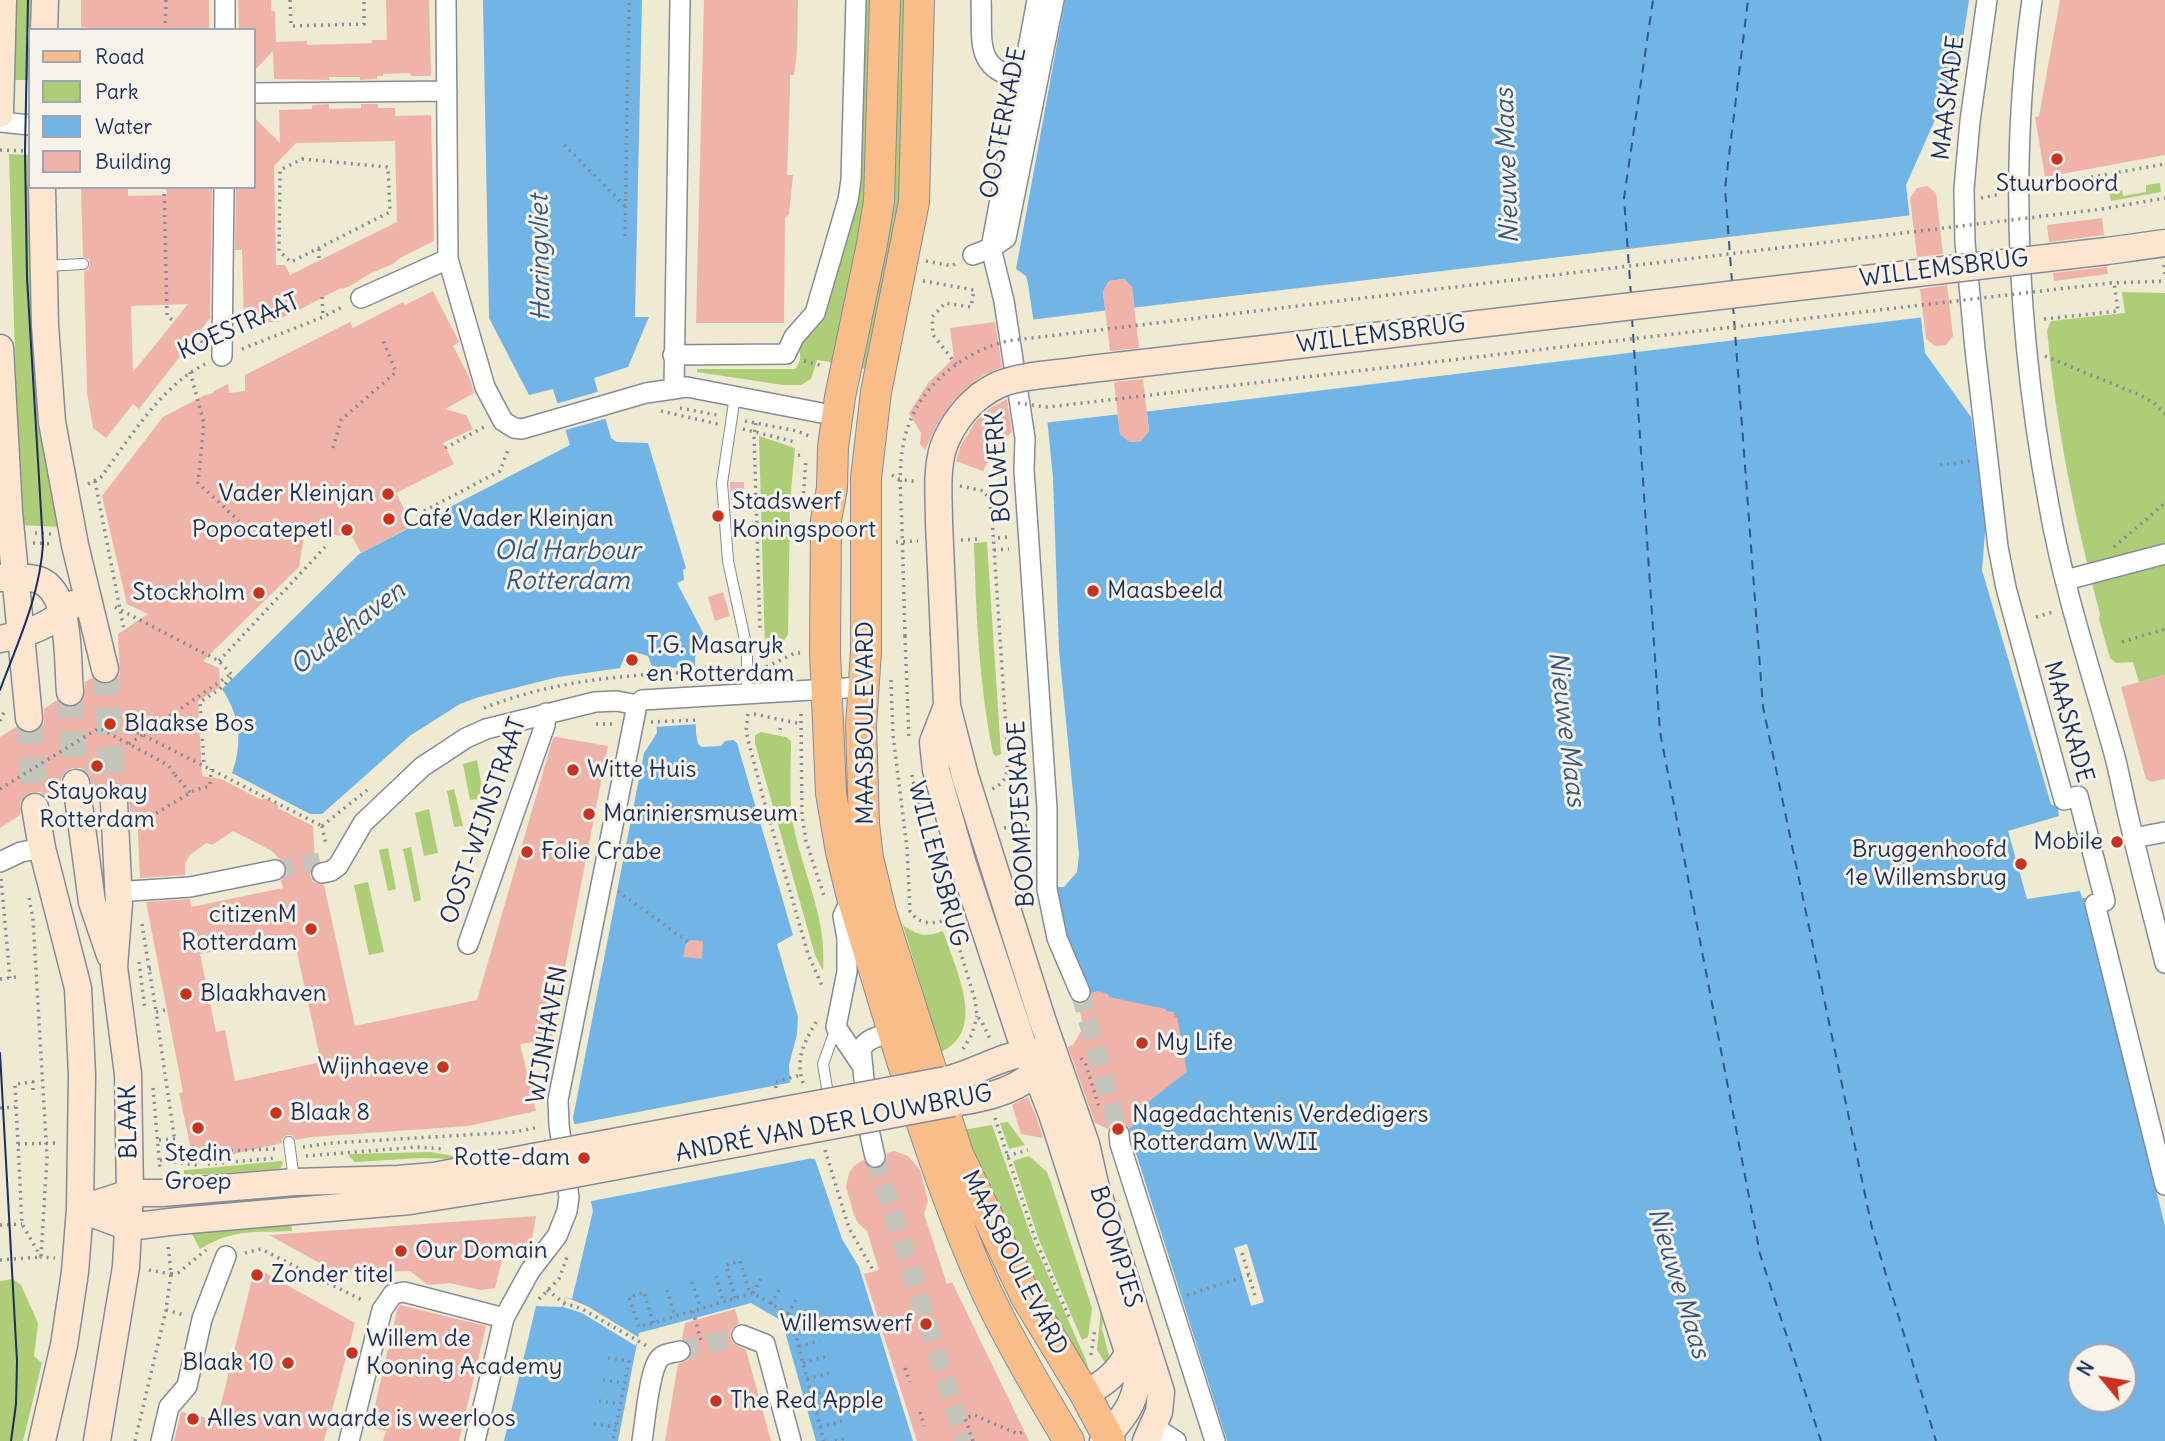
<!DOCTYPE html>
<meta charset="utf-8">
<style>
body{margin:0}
#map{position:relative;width:2165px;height:1441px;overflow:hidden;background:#efead2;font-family:Delius,sans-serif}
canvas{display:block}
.legend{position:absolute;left:28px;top:28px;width:228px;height:161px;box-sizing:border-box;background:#f7f3e8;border:2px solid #9fa5b1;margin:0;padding:9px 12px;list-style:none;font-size:21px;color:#1b2f5e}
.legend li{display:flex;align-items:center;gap:14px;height:35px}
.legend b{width:35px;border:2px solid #9fa5b1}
.north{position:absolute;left:2067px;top:1343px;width:70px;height:70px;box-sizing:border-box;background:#f7f3e8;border:2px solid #9fa5b1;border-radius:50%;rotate:300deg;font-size:19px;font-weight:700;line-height:28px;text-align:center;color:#1b2f5e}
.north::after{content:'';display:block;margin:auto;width:24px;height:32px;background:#c8321e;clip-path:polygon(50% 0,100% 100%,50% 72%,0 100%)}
</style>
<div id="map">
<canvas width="2165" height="1441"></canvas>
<ul class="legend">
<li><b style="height:9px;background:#f9bd89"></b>Road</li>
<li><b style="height:19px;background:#adce76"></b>Park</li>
<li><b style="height:19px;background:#71b4e6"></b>Water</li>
<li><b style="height:19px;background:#f0b3aa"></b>Building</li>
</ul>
<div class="north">N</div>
</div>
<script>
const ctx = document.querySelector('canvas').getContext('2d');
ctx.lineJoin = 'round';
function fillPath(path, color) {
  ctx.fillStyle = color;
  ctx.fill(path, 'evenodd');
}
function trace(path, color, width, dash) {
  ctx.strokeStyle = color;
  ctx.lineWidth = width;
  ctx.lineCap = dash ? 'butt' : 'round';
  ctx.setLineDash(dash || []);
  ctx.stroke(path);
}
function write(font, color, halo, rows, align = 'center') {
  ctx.font = font + ' Delius,sans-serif';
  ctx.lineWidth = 6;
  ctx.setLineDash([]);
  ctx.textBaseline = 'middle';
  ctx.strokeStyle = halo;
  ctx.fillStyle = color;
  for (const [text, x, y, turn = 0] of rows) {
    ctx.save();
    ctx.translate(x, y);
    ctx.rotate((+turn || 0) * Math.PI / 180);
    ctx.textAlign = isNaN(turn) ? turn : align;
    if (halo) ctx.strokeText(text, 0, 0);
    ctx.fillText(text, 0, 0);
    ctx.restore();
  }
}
fillPath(new Path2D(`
 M11 0H36L35 30H30V80H10Z
 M860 0H875L871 171 836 363 817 360 811 379 801 385H783L697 372V369H795C803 359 801 353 796 342L852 203Z
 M894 0H909L905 170 870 370 856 367Z
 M9 154 30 155V187L62 527 20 525Z
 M2160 183 2161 192 2111 201 2109 192 2122 190 2123 196 2146 192V185Z
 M2122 292 2165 293V675L2139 682 2133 662 2116 663 2110 658 2099 619 2100 614C2075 520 2056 427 2047 330L2051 321 2125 313Z
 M759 436 795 448 790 502 788 634 784 641 765 650Z
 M987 542 1001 754 996 756 993 754C979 684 976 615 974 543Z
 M761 732 786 737 791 741C791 771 788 803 795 833 806 881 827 920 823 971L815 955 755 743V735Z
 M477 760 484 798 470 800 463 764Z
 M454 789 463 826 454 827 447 791Z
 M429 809 438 853 424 856 415 813Z
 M411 847 421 900 414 902 403 849Z
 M388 848 396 889 388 891 379 850Z
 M368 882 384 952 369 955 354 885Z
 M903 925C917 935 926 938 942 931L944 933C955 969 988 1030 941 1052Z
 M1008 1122 1025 1145 1009 1149 1000 1123Z
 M992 1125 1033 1241 1086 1360 1091 1379 1041 1300 962 1130Z
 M431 1152 458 1157 454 1159 421 1158 355 1162 349 1156 350 1154Z
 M1029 1156 1047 1172 1051 1183 1092 1308 1088 1337 1082 1340 1039 1240 1013 1161Z
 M281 1161 283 1163 280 1169 184 1176V1170H187Z
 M291 1220 292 1231C254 1233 235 1228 200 1249L189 1228Z
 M13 1279 21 1285 38 1323 34 1356 42 1363 23 1441H0V1281Z
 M1101 1308 1104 1310 1102 1329 1110 1359 1107 1366 1097 1350Z`), '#adce76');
fillPath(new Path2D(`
 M483 0H642L635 317H649L628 367 594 378 611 438 617 442 648 443 686 568 683 570 684 580 677 583 708 642V646L700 649 695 657 696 734 698 744 702 747 721 746 725 741 733 740 737 743 793 935 777 944 798 1017 797 1034 789 1065 790 1082 812 1159H815L842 1239 859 1267 913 1441H816L782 1321 751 1303 639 1333 618 1441H504L536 1306 562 1307 565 1297 572 1299 593 1211 573 1118 644 753 657 733 653 669 648 656 635 652 624 658 620 668 558 677 479 697 460 704 411 735 322 814H310L232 773C243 743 240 716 222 689L359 554 570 445 553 389 529 395 489 318Z
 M1065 0H1969L1959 66 1906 185 1925 353 1971 417 1986 520 1982 570 2051 804 2060 809H2058L2059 816 2008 831 2027 899 2080 891 2082 898H2088L2086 907 2165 1226V1441H1227L1136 1153 1089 985 1075 968 1062 928 1057 887H1064L1077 872 1079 854 1059 650 1053 478 1045 397 1028 284 1026 276 1016 269ZM1124 279 1132 287 1149 431 1141 441 1130 442 1120 434 1103 292 1109 281ZM2081 1357H2123V1399H2081Z`), '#71b4e6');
fillPath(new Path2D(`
 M1913 215 1925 317 1143 412 1131 308Z
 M1109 310 1121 414 1043 423 1030 320Z
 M601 391 608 418 562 431 555 404Z
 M695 666 696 673H699L698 724 655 727 652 669Z
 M793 1082 814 1155 818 1157 587 1202 571 1125Z
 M1247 1244 1264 1302 1251 1306 1234 1248Z
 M565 1297 587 1306 638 1337 636 1346 582 1313 563 1307Z`), '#efead2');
trace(new Path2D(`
 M1732 282 1725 188 1748 0
 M1631 295 1624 198 1653 0
 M1733 305 1763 707 1872 1228 1936 1441
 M1632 318 1660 732 1760 1254 1821 1441`), '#355787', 2, [9, 7]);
fillPath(new Path2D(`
 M81 0H209V30H90V28L81 27Z
 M238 0H271V11H275L276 42 307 41V45L372 43V40H387L386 0H429L431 76H412L409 73 383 74V76H377V79L360 80V77H329V80L274 79 273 51 254 71V30H239Z
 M704 0H798L797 52 794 75H790V93L787 175H793L789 214 785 218 784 323H696Z
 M2060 0H2165V155L2045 177 2035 117 2039 116Z
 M329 104V109L361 108V104H378V108H395V116L431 115 434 241 400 258 393 264 371 273 350 286 342 289 341 288 295 312 278 319V322H244L242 250H235L236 187H254V117L280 143 279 110 312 109V105ZM395 141 397 222 290 275 285 265H276L274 166 296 143Z
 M1927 186 1936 193 1943 254 1917 257 1910 198 1917 188Z
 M81 187H128V196L167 195 166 188 212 187 210 318 139 409 133 404 106 438 93 428 87 392 84 271 88 270 90 264 89 259 83 257ZM188 304 152 349 133 372 131 306Z
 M2102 218 2104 235 2049 242 2047 225Z
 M2107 267 2108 274 2054 281 2053 273Z
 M1124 279 1132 287 1139 348 1110 351 1103 292 1109 281Z
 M1947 285 1953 336 1946 345 1935 346 1926 339 1920 289Z
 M433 291 459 342 453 346 470 379 474 393 445 409 466 415 473 429 443 443 454 464 396 493 412 526 361 553 353 538 305 530 299 567 203 661 219 668 220 687 198 701 202 776 221 779 262 800 264 798 278 805V808L313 826 315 863 311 869 310 875 313 882 324 885 355 1026 477 1000 553 738 556 737 608 746 551 1039 520 1044 536 1111 468 1126 311 1137 296 1140 292 1135H287L282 1139V1143L194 1163 179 1093 183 1092 146 902 190 899 191 907 283 888 281 880 286 875 287 867 272 851 233 831 212 845 206 843 190 855 185 863V875L140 878 137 814 130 811 128 794 122 788 114 786 106 788 100 795 93 791 89 774 81 768H73L66 771 61 778V789L47 798 40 792H32L26 795 20 802V815L0 828V737L16 727 23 733 31 734 38 731 44 724V709L57 700 64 706 72 708 78 705 84 698 85 682 92 678 100 684H108L115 681 120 674 118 634 148 614 127 604 102 496 163 417 203 396 213 393 214 391 228 384 229 393 245 391V375L350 322 353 328 403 302 405 305ZM293 934 321 1062 235 1081 225 1030 216 1032 200 954Z
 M995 322 1002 367 980 377 953 401 938 422 925 450 920 444 921 433 909 413 929 382 954 358 950 328Z
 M1143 379 1149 431 1141 441 1129 442 1120 434 1114 382Z
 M1007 399 1012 432 996 447 983 471 956 461 961 445 976 421 989 409Z
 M730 482H744V500H731Z
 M723 592 730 616 715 621 708 597Z
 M2165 675V779L2152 782 2146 779 2121 687Z
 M690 940 703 941 702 959 683 957 686 944Z
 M1097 991 1108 994 1109 997 1166 1009V1011L1174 1012 1175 1017H1177L1187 1072 1144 1105 1136 1114 1138 1118 1131 1128 1118 1122 1112 1124 1108 1129 1095 1123 1068 1047 1073 1045 1084 1026 1077 1004 1085 1003 1092 993Z
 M1028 1097 1037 1119 1043 1138 1021 1134 1012 1105Z
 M894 1151 908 1156 920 1170 928 1201 924 1214 947 1284 952 1282 1029 1441H917L864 1274 879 1270 867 1231 858 1223 854 1215 846 1187 849 1173 854 1166 863 1160 871 1168 878 1169 886 1161 887 1153Z
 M536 1216 530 1251 528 1253 505 1248 495 1288 480 1290 450 1283 428 1285 410 1271 334 1274V1271L269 1235Z
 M255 1267 355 1323 324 1441H174L181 1412 217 1420Z
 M400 1305 486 1326 459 1441H383L386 1431 370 1427 397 1310Z
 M735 1309 739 1323 731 1330 730 1337 733 1343 746 1350 771 1441H665L678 1364 688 1360 692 1354 689 1343 682 1339 685 1323Z`), '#f0b3aa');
trace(new Path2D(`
 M275 870 320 862
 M1080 992 1119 1134
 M875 1157 965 1441
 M680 1351 742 1335`), '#c5c5bb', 19, [19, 10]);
trace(new Path2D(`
 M105 669 114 802
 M70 692 76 783
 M29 718 35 807`), '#c5c5bb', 26, [26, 13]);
const lane = new Path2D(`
 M45 266 83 264
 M735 396 722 483 728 561 747 649V693
 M828 1094 823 1064 836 1028
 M289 1142 294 1179`);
const street = new Path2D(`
 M446 0 448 259 485 387 503 421 514 428 522 429 646 393 687 387 837 416
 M981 0C983 40 973 69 1021 79
 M1037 0 991 248 1004 301 1025 438 1024 470 1047 808V889L1057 938 1080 992
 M1987 0 1970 121 1964 189 1965 242 1975 349 1998 547 2006 588 2064 800 2078 796 2105 901 2095 904 2165 1185
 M2032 0C2008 169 2018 339 2049 506 2064 591 2092 674 2115 757 2120 777 2124 798 2129 819 2140 867 2153 915 2165 963
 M225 30V0
 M254 93 447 91
 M0 122 30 125
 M973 255 991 248 1006 238 1054 0
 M361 298 448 259
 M673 355 786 354 794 337 815 313 848 200 851 180 856 0
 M222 356 224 187
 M674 388 680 0
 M2066 580 2165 554
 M637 705 642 700 863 687
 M2133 838 2165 832
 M0 862 21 852 42 848
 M322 873 331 871 338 866 363 823 422 767 466 738 486 729 595 702 617 701 637 705
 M130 891 190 887 275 870
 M850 901 843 916 847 938V972L836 1027 863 1067
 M468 944 545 725 546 713
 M1119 1134 1120 1144 1215 1441
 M875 1157 869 1130 861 1049C868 1037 881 1036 894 1032
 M742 1335 765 1344 791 1441
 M1154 1427 1176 1441
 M161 1441 169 1407 187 1386 202 1319 226 1256
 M349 1441 382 1310 393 1294 404 1292 504 1318
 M475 1441 504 1318 530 1271 557 1236 567 1211 569 1197 559 1125 558 1100 637 705
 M642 1441C645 1423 649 1372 659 1359 664 1353 673 1353 680 1351`);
const secondary = new Path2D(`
 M44 30 45 0
 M0 114 3 0
 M42 187 45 325 52 422 75 545 105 669
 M2107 251 2165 243
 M0 348 9 512 29 718
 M0 578C12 578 27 576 39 580 72 592 67 663 70 692
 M944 635 947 706 965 776 1042 1019 1086 1144 1095 1184 1161 1392 1159 1412 1146 1441
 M0 639C29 633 51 626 73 604
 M947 706 933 742 936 770 962 861 1025 1051 1036 1073 1052 1114 1137 1380C1135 1406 1119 1422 1103 1441
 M76 783 92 902 110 955
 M35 807 42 848 78 988 82 1075 80 1209 75 1272 64 1345 42 1441
 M946 1080C979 1072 1007 1051 1041 1052
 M953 1103C988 1098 1022 1090 1046 1062
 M80 1209 128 1227 178 1221 410 1201 537 1181
 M80 1209 130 1193H162L295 1182 398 1179 434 1176 533 1157
 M1085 1394C1105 1383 1118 1373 1129 1352
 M97 1441 126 1267 130 1193 128 1074 114 967 119 903 114 802`);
const primary = new Path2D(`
 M885 0 879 201 872 244 840 397 833 447 832 488 826 520 825 653 831 793 841 852 852 897C893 1030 930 1166 987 1293 1011 1344 1040 1393 1069 1441
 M919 0 914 202 876 392 866 478V652L861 725 864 824 868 858 881 912 958 1154 1026 1297 1085 1394 1110 1441`);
trace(lane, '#858c98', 12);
trace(street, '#858c98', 22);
trace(secondary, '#858c98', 29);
trace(primary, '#858c98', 32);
trace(new Path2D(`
 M290 0 291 26 364 24V0
 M165 30 166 0
 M564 145 625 206
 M0 150 30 151
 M302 159 388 167 390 212 291 262 279 251 280 170Z
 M164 187 167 316 174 321
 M2036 187 2165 164
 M1981 198 2001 194
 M2102 209 2165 198
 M625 236 629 0
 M319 249V261
 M926 261 952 266 955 264
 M2164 265 2165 276
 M923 281 974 290 971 307 945 303 932 317 933 335 956 364
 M2110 283 2165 281
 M322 297 323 317
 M2044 319 2118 311 2114 282
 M195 337 204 343
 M242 349 323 317 344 306
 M2045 356 2140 395 2154 403 2165 414
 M804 361 824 366
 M190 372 204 423 198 483 239 521
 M680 408 717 415
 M661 411 718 424
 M745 421 797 431 809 436
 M756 423 754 435 760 631
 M743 429 795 442
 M333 448 341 420 396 372 382 338
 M445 448 486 426
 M798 455 803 456
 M1940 465 1970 461
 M994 471 1006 447
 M892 475 898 479 918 482
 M95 481 124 630
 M88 484 101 477C131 437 160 387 205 364
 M960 486 984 491 989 499 992 517 1008 758C1007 774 1007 782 992 789
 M803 500 806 459
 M424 511 500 471 509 447
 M35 533 51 534
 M998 538 1009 537
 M961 540 980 539
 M896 542 918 541
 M33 543 53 544
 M2114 547 2165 503
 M994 550 1009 549
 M115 607 219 661 233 676 220 689 200 702 204 765
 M2036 617 2053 612
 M905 636 909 740
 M2122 642 2165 629
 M773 653 776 659
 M219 661 325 547
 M760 670 795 653H801
 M891 680 893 735 907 848 910 911C920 926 933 924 949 919
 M484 708C559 678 641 673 721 672L734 669
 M748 714 746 732 763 797 808 954 823 988
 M754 714 801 724
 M801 714 802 815 806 841 825 899
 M0 721 5 710
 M651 722 698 720
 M596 724H613
 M131 729 322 826
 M780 730 781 724
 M175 775 191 794
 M912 775 922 825 975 1000 977 1016 982 1022 991 1041
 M138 824 195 790 210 786 211 769
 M322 826 367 790
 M322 826 326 845
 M1004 828 1028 825
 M1 879 10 978
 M618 891 688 942
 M142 924 156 1012
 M139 962 145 1010
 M149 969 156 968
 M0 979 16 977
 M165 1010 156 1012 176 1149 192 1152 275 1149
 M963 1049 972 1034 977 1016
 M1081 1058 1086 1065 1099 1107
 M803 1083C795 1059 804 1043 816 1022
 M153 1088 160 1170
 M776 1088 775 1082 801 1075
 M33 1090V1082L15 1084 22 1224 41 1257 55 1258
 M0 1108 15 1107
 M995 1118 1036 1241 1069 1317
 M159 1140 175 1139
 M18 1144 57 1143
 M303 1147 332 1143 515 1132 540 1127
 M825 1150 849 1228 874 1272
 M306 1156 417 1147 445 1149
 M1007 1156 1028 1150
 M160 1160 197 1165
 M208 1164 277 1158
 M0 1225 22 1224
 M245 1253 261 1249 364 1301
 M1242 1253 1256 1299
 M0 1260 41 1257 47 1157 33 919 29 898
 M149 1270 171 1274
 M171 1274 178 1273 206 1250
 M716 1276 723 1301
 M692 1282 701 1309
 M547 1290 564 1303 582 1309 647 1346
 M667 1290 675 1317
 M753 1293 763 1275
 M1187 1295 1249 1275
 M735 1298 726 1265 740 1261 750 1294
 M539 1299 559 1279 567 1257
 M771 1304 781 1286
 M166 1310 184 1315
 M693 1311 702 1345
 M788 1314 798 1297
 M653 1323 644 1292 629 1297 639 1327 753 1293 790 1315 824 1441
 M794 1329 814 1325
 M799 1346 820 1341
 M1091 1355 1095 1328
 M608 1358 629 1361 613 1441
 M803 1363 825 1357
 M905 1368 910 1382
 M807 1379 829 1373
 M603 1380 624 1383
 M812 1395 834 1389
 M599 1401 620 1404
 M816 1411 837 1405
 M920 1412 924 1426
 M594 1424 616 1427
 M820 1427 842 1421
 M135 1441 166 1310 171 1274 168 1244
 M835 1441 846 1438
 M973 1441 965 1418 974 1415 1018 1434 1025 1431`), '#858c98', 3.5, [2, 5]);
trace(lane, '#fff', 10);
trace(street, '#fff', 19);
trace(secondary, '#fde5d0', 26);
trace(primary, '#f9bd89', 30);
trace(new Path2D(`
 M0 690C18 642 40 595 43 544L27 278 25 150 28 0
 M0 1053 17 1361 16 1404 11 1441`), '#1b2f5e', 2);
const secondaryBridge = new Path2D(`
 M944 635C942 598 941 560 939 523 939 499 936 472 943 448 952 422 972 397 998 385 1020 375 1057 374 1082 370L2107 251
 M533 1157 946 1080
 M537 1181 953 1103`);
trace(secondaryBridge, '#858c98', 29, []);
trace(new Path2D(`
 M1018 403 1045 407 1057 406 2110 283
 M905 636C904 600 903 564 902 527 901 501 898 473 903 446 912 393 956 354 1007 341L2102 209
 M129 744 231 674
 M0 789 99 728 168 765 175 775`), '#858c98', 3.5, [2, 5]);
trace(secondaryBridge, '#fde5d0', 26);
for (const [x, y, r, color] of [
 [2057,159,7,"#c8321e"],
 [388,494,7,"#c8321e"],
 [718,516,7,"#c8321e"],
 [389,519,7,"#c8321e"],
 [347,530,7,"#c8321e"],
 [1093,591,7,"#c8321e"],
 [259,593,7,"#c8321e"],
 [632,660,7,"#c8321e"],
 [110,724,7,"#c8321e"],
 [97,766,7,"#c8321e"],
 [573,770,7,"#c8321e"],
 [589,814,7,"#c8321e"],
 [2117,842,7,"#c8321e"],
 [527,852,7,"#c8321e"],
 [2021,864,7,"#c8321e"],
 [311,929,7,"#c8321e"],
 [186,994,7,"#c8321e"],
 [1142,1043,7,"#c8321e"],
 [443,1067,7,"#c8321e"],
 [276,1113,7,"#c8321e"],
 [198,1128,7,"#c8321e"],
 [1118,1129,7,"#c8321e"],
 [584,1158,7,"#c8321e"],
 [401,1251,7,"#c8321e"],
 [257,1275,7,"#c8321e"],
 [926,1324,7,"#c8321e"],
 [352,1353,7,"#c8321e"],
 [288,1363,7,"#c8321e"],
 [716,1401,7,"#c8321e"],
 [193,1419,7,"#c8321e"]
]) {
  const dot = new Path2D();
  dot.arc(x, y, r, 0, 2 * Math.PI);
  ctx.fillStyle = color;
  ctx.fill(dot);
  trace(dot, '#f7f3e8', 2.5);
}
write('24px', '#1b2f5e', '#f7f3e8', [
 ["MAASKADE",1949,98,-83],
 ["OOSTERKADE",1004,123,-79],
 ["WILLEMSBRUG",1944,269,-7],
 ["KOESTRAAT",239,327,-24],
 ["WILLEMSBRUG",1381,335,-7],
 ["BOLWERK",999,467,-94],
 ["MAASKADE",2068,722,74],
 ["MAASBOULEVARD",866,723,-90],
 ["BOOMPJESKADE",1022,814,-93],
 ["OOST-WIJNSTRAAT",484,821,-71],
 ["WILLEMSBRUG",937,864,75],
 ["WIJNHAVEN",548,1035,-80],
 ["BLAAK",129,1122,-91],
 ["ANDRÉ VAN DER LOUWBRUG",834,1124,-11],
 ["BOOMPJES",1115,1247,73],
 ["MAASBOULEVARD",1014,1263,63]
]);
write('24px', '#1b2f5e', '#f7f3e8', [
 ["Stuurboord",2057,184,"center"],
 ["Vader Kleinjan",374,494,"right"],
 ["Stadswerf",732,502],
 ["Koningspoort",732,530],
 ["Café Vader Kleinjan",403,519],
 ["Popocatepetl",333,530,"right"],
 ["Maasbeeld",1107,591],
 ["Stockholm",245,593,"right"],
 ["T.G. Masaryk",646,646],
 ["en Rotterdam",646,674],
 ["Blaakse Bos",124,724],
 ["Witte Huis",587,770],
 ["Stayokay",97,792,"center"],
 ["Rotterdam",97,820,"center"],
 ["Mariniersmuseum",603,814],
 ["Mobile",2103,842,"right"],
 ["Bruggenhoofd",2007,850,"right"],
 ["1e Willemsbrug",2007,878,"right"],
 ["Folie Crabe",541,852],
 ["citizenM",297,915,"right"],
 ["Rotterdam",297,943,"right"],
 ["Blaakhaven",200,994],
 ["My Life",1156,1043],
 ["Wijnhaeve",429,1067,"right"],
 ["Blaak 8",290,1113],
 ["Nagedachtenis Verdedigers",1132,1115],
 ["Rotterdam WWII",1132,1143],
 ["Stedin",198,1154,"center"],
 ["Groep",198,1182,"center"],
 ["Rotte-dam",570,1158,"right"],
 ["Our Domain",415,1251],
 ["Zonder titel",271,1275],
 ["Willemswerf",912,1324,"right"],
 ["Willem de",366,1339],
 ["Kooning Academy",366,1367],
 ["Blaak 10",274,1363,"right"],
 ["The Red Apple",730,1401],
 ["Alles van waarde is weerloos",207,1419]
], 'left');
write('italic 26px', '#355787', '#f7f3e8', [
 ["Nieuwe Maas",1508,166,-92],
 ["Haringvliet",541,258,-91],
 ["Old Harbour",567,552],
 ["Rotterdam",567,582],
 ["Oudehaven",348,629,-37],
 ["Nieuwe Maas",1566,729,83],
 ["Nieuwe Maas",1678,1283,73]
]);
</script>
